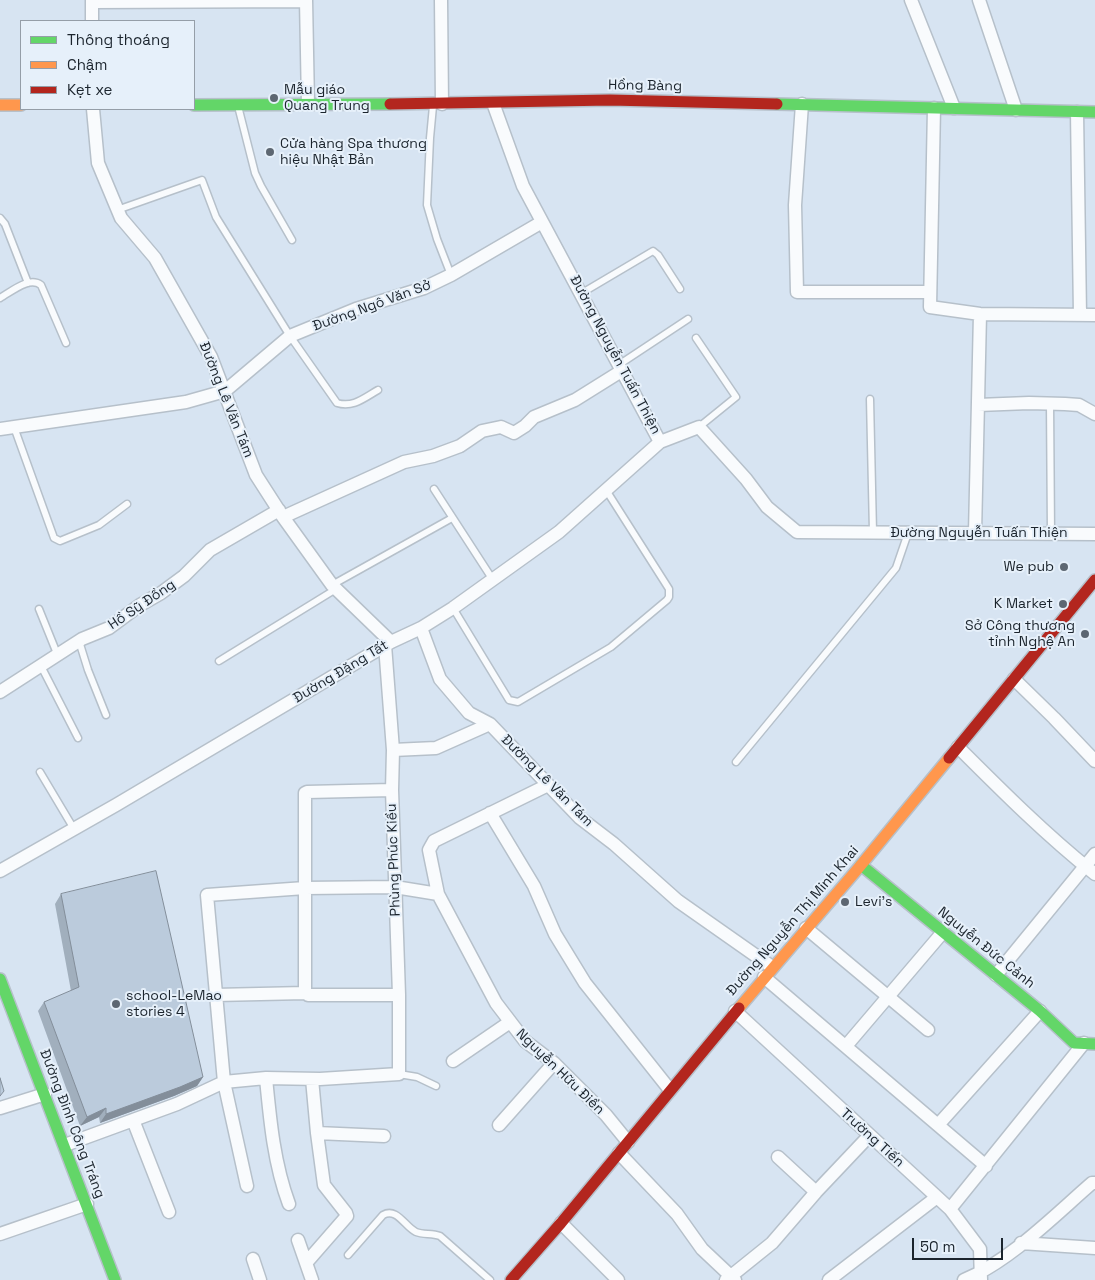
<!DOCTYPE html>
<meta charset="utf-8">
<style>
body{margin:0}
#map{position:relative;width:1095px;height:1280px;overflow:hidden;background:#d7e4f2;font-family:"Space Grotesk",sans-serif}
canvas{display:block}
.legend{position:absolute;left:20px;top:20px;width:175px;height:90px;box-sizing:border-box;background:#e6f0fa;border:1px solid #959ea8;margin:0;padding:6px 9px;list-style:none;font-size:15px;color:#1b242d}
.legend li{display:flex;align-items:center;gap:10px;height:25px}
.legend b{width:25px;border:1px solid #959ea8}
.scale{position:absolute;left:912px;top:1238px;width:91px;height:22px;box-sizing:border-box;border:2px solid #1b242d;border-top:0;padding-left:6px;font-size:15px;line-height:18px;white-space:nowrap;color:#1b242d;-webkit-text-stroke:4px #e6f0fa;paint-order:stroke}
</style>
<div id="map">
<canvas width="1095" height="1280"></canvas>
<ul class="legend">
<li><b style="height:6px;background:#63d668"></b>Thông thoáng</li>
<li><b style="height:6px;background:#ff974d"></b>Chậm</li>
<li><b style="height:6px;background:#b3261e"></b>Kẹt xe</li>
</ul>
<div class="scale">50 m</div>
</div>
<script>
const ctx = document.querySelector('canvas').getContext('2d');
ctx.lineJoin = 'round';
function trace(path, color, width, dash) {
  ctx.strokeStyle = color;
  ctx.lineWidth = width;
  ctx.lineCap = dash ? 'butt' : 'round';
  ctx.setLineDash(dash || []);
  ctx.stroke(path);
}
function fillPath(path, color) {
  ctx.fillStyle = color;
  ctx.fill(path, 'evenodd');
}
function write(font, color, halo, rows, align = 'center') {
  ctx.font = font + ' "Space Grotesk",sans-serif';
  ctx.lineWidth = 4;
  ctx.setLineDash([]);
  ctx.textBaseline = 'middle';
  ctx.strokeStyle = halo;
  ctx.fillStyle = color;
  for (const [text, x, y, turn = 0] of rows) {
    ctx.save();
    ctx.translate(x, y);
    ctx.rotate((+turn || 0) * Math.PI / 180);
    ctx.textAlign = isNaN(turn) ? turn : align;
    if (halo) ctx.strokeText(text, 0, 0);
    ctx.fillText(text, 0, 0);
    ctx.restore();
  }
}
const lane = new Path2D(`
 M238 106 255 173 261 186 292 240
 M433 106 430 138 427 205 437 239 451 275
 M117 210 202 180 216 217 290 336 337 403C353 408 364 398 378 390
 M0 218 5 224 28 283
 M582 293 653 251 658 255 680 289
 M0 298C11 292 29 276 41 285L66 343
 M696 338 736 397 699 427
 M620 364 688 319
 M870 399 873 532
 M1050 403 1051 534
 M14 427 54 538 60 541 99 525 127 504
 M434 489 493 580
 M332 585 452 518
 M453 608 509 700 518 702 611 647 667 600 669 597V589L606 490
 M39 609 58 656
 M79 641 88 670 106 715
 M219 661 336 589
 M41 666 78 738
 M736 762 896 568 908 533
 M40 772 74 829
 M399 1074 417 1077 436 1086
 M348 1255 383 1215C397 1207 405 1227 416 1232 423 1235 432 1233 440 1236L490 1280`);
const street = new Path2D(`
 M92 0V21
 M306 0 308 104
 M441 0 442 104
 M911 0 954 108
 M979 0 1016 110
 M92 2 306 1
 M493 103 523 186 660 442 699 427 746 479 767 507 797 532 1095 534
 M802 104 795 205 797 292H930
 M934 108 930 307 980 314 1095 315
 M93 109 98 163 121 218 155 258 211 357 256 475 283 517 332 585 391 642
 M1077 112 1080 315
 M978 405 1029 403 1065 404 1079 405 1095 414
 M0 429 186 402 225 391 290 336 356 309 424 288 451 275 542 222
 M283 517 404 462 433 456 460 446 482 431 501 427 514 433 525 426 534 417 575 400 623 370
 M975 533 980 314
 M421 628 440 679 469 713 490 724 580 818 614 844 678 901 772 967
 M1014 679 1054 718 1095 761
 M0 692 82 639 109 628 140 605 161 593 184 576 210 550 279 510
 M958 747C1002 791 1046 835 1095 874
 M393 750 436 748 490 724
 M548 785 434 841 429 850 438 894 496 1003 525 1041 554 1063 606 1115 628 1142
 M392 790 307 792 305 793V991L308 995H399
 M490 813 534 886 555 934 585 983 670 1090
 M0 871 116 805 391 642 421 628 453 608 559 532 660 442
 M806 928 928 1030
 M996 975 1095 854
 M764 977 986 1166
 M215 995 305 993
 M735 1011 950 1209 980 1249 981 1280
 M846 1046 943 932
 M453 1061 510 1022
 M266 1078C270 1120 274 1164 289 1204
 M0 1108 45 1094
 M133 1120 169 1212
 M499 1125 554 1063
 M938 1125 1040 1011
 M317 1133 384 1136
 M65 1145 177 1104 224 1082 266 1078 320 1079 399 1074V995L392 790 393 750 385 645
 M619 1153 677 1214 702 1249 735 1280
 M778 1157 816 1192
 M247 1186 224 1082 207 895 305 888 395 887 438 894
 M950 1209 1084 1043
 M561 1223 618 1280
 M0 1234 87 1204
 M298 1240 312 1280
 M1021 1243 1095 1248
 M253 1259 260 1280
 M306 1263 347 1216 346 1213 324 1185 317 1133 312 1079
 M726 1280 772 1243 816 1192 869 1136
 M829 1280 937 1197
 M964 1280C1010 1261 1055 1215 1092 1183H1095`);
const fast = new Path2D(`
 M777 104 1095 112
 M194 105 390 104
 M861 865 1040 1011 1074 1043 1095 1044
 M0 979 115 1280`);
const slow = new Path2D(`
 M0 105H21
 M739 1008 861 865 949 758`);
const jam = new Path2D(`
 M390 104 610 100 777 104
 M949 758 1095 580
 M511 1280 561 1223 739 1008`);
trace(lane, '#b6c0ca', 9);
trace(street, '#b6c0ca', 15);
trace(fast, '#b6c0ca', 14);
trace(slow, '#b6c0ca', 14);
trace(jam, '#b6c0ca', 14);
trace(lane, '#f9fbfd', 6);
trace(street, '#f9fbfd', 12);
trace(fast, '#63d668', 11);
trace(slow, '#ff974d', 11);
trace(jam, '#b3261e', 11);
fillPath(new Path2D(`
 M61 894 203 1077 197 1086 174 1096 100 1123 99 1117 80 1126 38 1011 44 1002 71 991 55 904Z`), '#a1afbd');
fillPath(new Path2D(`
 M203 1077 197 1086 174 1096 100 1123 106 1114Z
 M106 1108 99 1117 80 1126 87 1117Z`), '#838e9a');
const building = new Path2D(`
 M156 871 203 1077 180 1087 106 1114V1108L87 1117 44 1002 79 987 61 894Z
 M0 1078 4 1091 0 1096Z`);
fillPath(building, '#bbcbdc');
trace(building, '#838e9a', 1);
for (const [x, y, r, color] of [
 [274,98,5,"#5d6772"],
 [270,152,5,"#5d6772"],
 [1064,567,5,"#5d6772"],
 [1063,604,5,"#5d6772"],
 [1085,634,5,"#5d6772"],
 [845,902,5,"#5d6772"],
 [116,1004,5,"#5d6772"]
]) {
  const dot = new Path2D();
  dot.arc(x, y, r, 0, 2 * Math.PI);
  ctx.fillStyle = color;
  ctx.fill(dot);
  trace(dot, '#e6f0fa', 2);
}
write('14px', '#1b242d', '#e6f0fa', [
 ["Hồng Bàng",645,86,1],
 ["Đường Ngô Văn Sở",372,306,-20],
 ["Đường Nguyễn Tuấn Thiện",615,355,62],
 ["Đường Lê Văn Tám",226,400,68],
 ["Đường Nguyễn Tuấn Thiện",979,533],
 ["Hồ Sỹ Đồng",142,605,-34],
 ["Đường Đặng Tất",341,672,-31],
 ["Đường Lê Văn Tám",547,781,45],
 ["Phùng Phúc Kiều",394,860,-92],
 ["Đường Nguyễn Thị Minh Khai",793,921,-49],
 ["Nguyễn Đức Cảnh",986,948,39],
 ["Nguyễn Hữu Điền",560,1072,44],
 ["Đường Đinh Công Tráng",72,1124,69],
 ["Trường Tiến",872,1138,42]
]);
write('14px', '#1b242d', '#e6f0fa', [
 ["Mẫu giáo",284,90],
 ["Quang Trung",284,106],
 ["Cửa hàng Spa thương",280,144],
 ["hiệu Nhật Bản",280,160],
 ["We pub",1054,567,"right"],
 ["K Market",1053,604,"right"],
 ["Sở Công thương",1075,626,"right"],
 ["tỉnh Nghệ An",1075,642,"right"],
 ["Levi's",855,902],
 ["school-LeMao",126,996],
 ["stories 4",126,1012]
], 'left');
</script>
